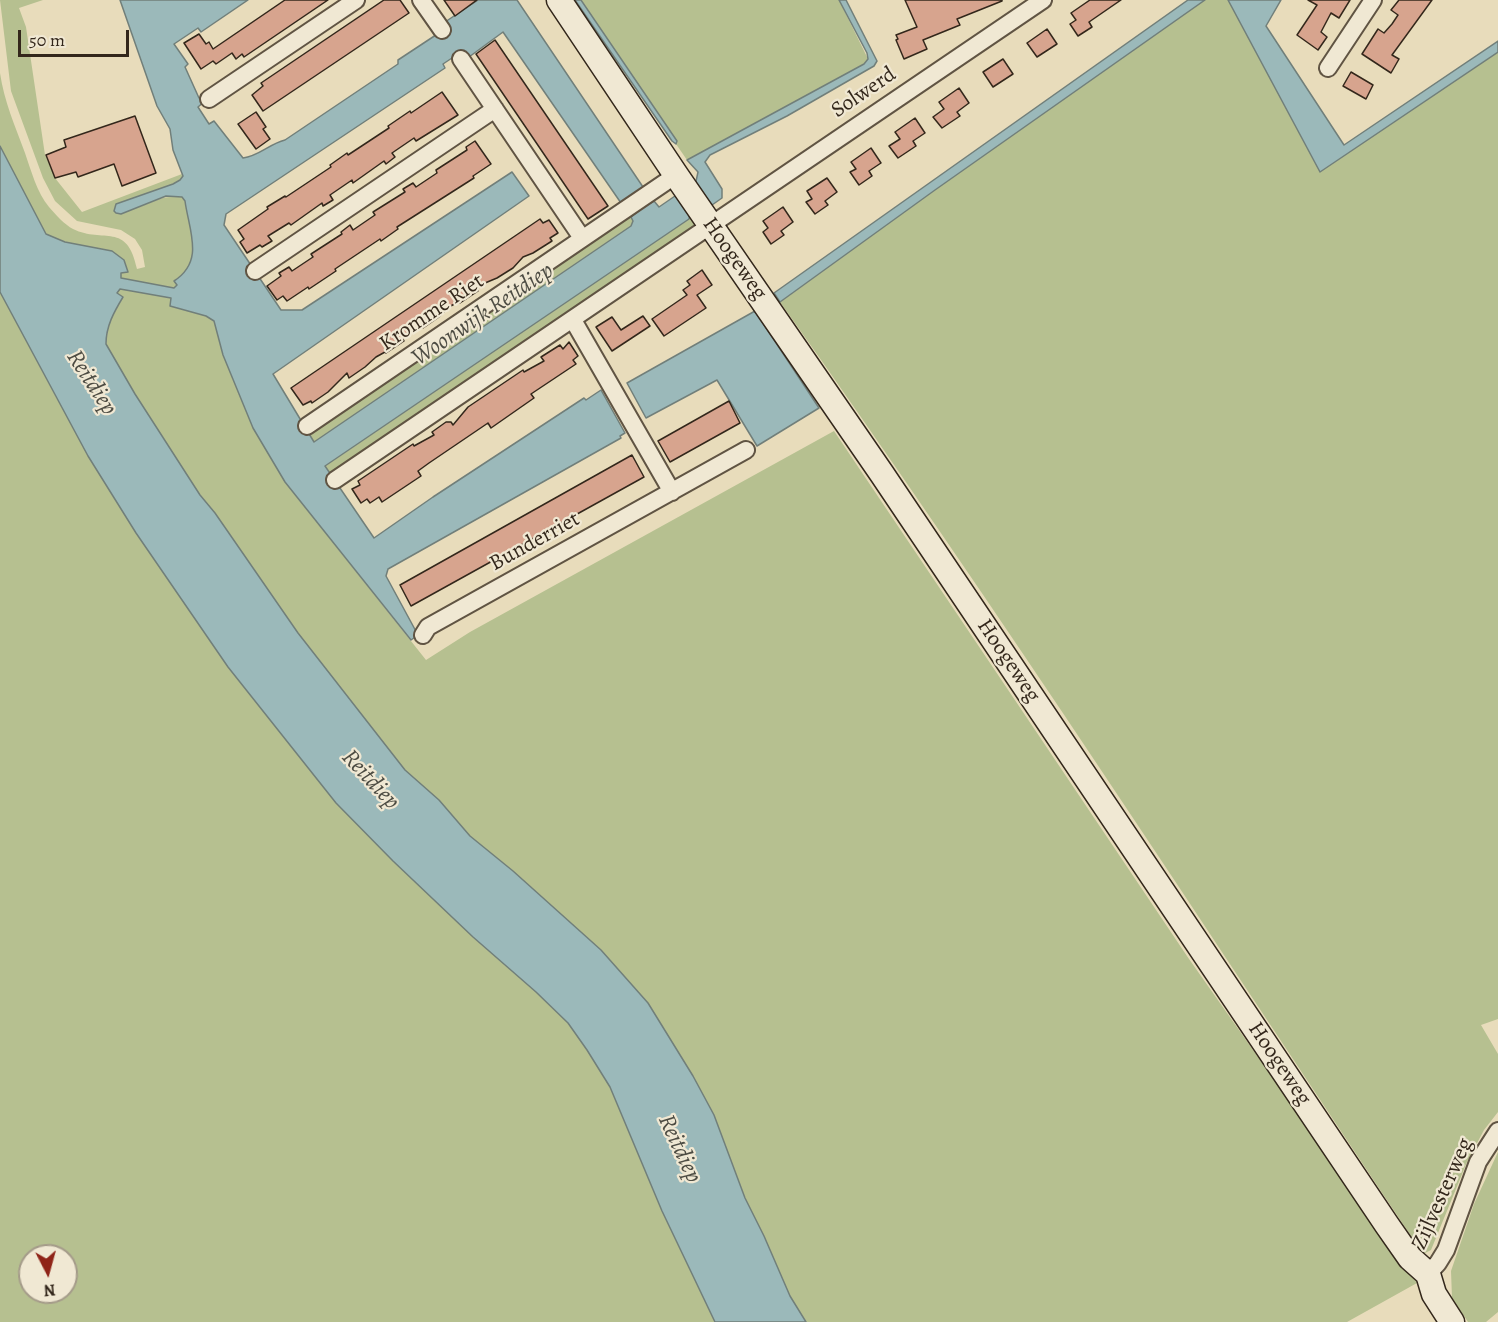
<!DOCTYPE html>
<style>
body{margin:0}
#map{position:relative;width:1498px;height:1322px;overflow:hidden;background:#e8dcbb;font-family:Alegreya,serif}
canvas{display:block}
.north{position:absolute;left:18px;top:1244px;width:60px;height:60px;box-sizing:border-box;background:#f0e8d3;border:2px solid #a49b89;border-radius:50%;rotate:174deg;font-size:16px;font-weight:700;line-height:24px;text-align:center;color:#33271b}
.north::after{content:'';display:block;margin:auto;width:21px;height:27px;background:#8f2418;clip-path:polygon(50% 0,100% 100%,50% 72%,0 100%)}
.scale{position:absolute;left:18px;top:30px;width:111px;height:27px;box-sizing:border-box;border:3px solid #33271b;border-top:0;padding-left:8px;font-size:18px;line-height:21px;white-space:nowrap;color:#33271b;-webkit-text-stroke:4px #f0e8d3;paint-order:stroke}
</style>
<div id="map">
<canvas width="1498" height="1322"></canvas>
<div class="north">N</div>
<div class="scale">50 m</div>
</div>
<script>
const ctx = document.querySelector('canvas').getContext('2d');
ctx.lineJoin = 'round';
function fillPath(path, color) {
  ctx.fillStyle = color;
  ctx.fill(path, 'evenodd');
}
function trace(path, color, width, dash) {
  ctx.strokeStyle = color;
  ctx.lineWidth = width;
  ctx.lineCap = dash ? 'butt' : 'round';
  ctx.setLineDash(dash || []);
  ctx.stroke(path);
}
function write(font, color, halo, rows, align = 'center') {
  ctx.font = font + ' Alegreya,serif';
  ctx.lineWidth = 4.5;
  ctx.setLineDash([]);
  ctx.textBaseline = 'middle';
  ctx.strokeStyle = halo;
  ctx.fillStyle = color;
  for (const [text, x, y, turn = 0] of rows) {
    ctx.save();
    ctx.translate(x, y);
    ctx.rotate((+turn || 0) * Math.PI / 180);
    ctx.textAlign = isNaN(turn) ? turn : align;
    if (halo) ctx.strokeText(text, 0, 0);
    ctx.fillText(text, 0, 0);
    ctx.restore();
  }
}
fillPath(new Path2D(`
 M0 0H43L19 8 26 27 45 155 55 178 82 212 182 174 183 176 180 180 173 184 117 204 114 211C140 214 155 193 182 197L185 201C189 230 205 261 175 280L177 285 174 288 121 278 120 275 122 272H128L124 260 112 251 65 242 46 234 0 146V73C4 101 15 126 25 153 31 170 37 193 49 207 55 214 65 225 73 229 104 244 127 221 137 269L145 267 142 250 135 239 121 230 77 221 55 201 43 178 11 91Z
 M581 0H839L868 59 864 64 687 160 676 144 677 141Z
 M1205 0H1228L1320 171 1498 52V1019L1481 1025 1498 1054V1112L1484 1130 1467 1162 1431 1250 1423 1254C1210 936 1002 614 780 302L935 190Z
 M690 214 698 226 329 474 324 467 688 219Z
 M628 216 631 217 633 221 631 226 314 442 308 433Z
 M120 289 171 298V306L206 316 214 321 223 355 253 428 285 482 426 660 470 632 834 431 1189 959 1417 1283 1347 1322H806L789 1296 764 1236 745 1198 714 1115 601 950 513 871 470 836 439 801 405 770 298 633 215 513 200 495 135 394 106 344 109 323 123 297 117 293Z
 M0 292 56 397 310 768 336 803 473 937 536 992 568 1023 587 1050 610 1087 662 1211 715 1322H0ZM30 1256H66V1292H30Z
 M1498 1152V1312L1486 1322H1468L1452 1298 1451 1271 1474 1204Z`), '#b6c090');
const water = new Path2D(`
 M120 0H248L201 32 198 28 174 44 188 64 185 67 199 98 202 97 205 101 198 107 209 124 214 121 243 158C259 156 269 144 285 140L398 64V60L448 27 445 22 478 0H517L643 187 634 194 643 207 654 201 659 207 675 196 680 199 695 186 698 172 687 160 864 64 868 59 867 53 839 0H846L877 61 874 66 787 116 710 155 705 162 722 189V198L712 205 707 203 690 214 689 219 325 466 374 538 433 497 584 398 586 400 601 390 625 433 620 436 621 438 388 569 386 576 418 635 411 640 285 482 253 428 223 355 214 321 206 316 170 306 171 298 120 289 117 293 123 297C114 312 106 326 106 344L135 394 200 495 215 513 298 633 405 770 439 800 470 836 513 871 601 950 648 1003 693 1076 714 1115 745 1198 764 1236 790 1296 806 1322H715L662 1211 610 1087 587 1050 568 1023 536 992 473 937 393 861 336 803 228 667 136 533 88 456 0 292V146L46 234 65 242 112 251 124 260 128 272 121 273V278L174 288 177 285 174 281C205 261 189 231 185 201L182 197 166 196 121 214 116 213 114 211 116 204 173 184 180 180 183 176 173 150 170 129 157 106ZM503 32 621 203 630 197 640 210 631 217 633 221 631 226 314 442 273 374 529 196 512 172 302 310H281L224 225 226 214 445 68 443 64 464 50 469 57Z
 M575 0H581L677 141 676 144 672 141Z
 M1188 0H1205L935 190 780 302 774 293Z
 M1228 0H1281L1266 26 1344 145 1498 41V52L1320 172Z
 M755 311 819 408 757 446 717 380 646 418 627 383Z`);
fillPath(water, '#9bb9ba');
trace(water, '#717f7a', 1.5);
const building = new Path2D(`
 M285 0H328L244 57 242 54 236 59 232 53 216 64 213 61 201 69 184 43 199 34 206 44 209 42 213 49Z
 M384 0H400L409 13 263 111 252 95 263 86 261 83Z
 M444 0H477L455 16Z
 M905 0H1002V1L957 19 960 25 923 40 927 49 904 59 896 40 898 39 896 35 917 27Z
 M1090 0H1121L1089 22 1092 27 1078 36 1070 24 1076 20 1071 13Z
 M1308 0H1350L1339 18 1331 13 1321 32 1327 37 1318 50 1297 35 1317 5Z
 M1399 0H1432L1392 55 1399 59 1391 73 1362 54 1378 29 1384 33 1392 24 1398 15 1391 10Z
 M1047 29 1057 44 1037 57 1027 43Z
 M495 40 608 206 588 219 476 54Z
 M1003 59 1013 74 993 87 983 72Z
 M1351 72 1373 85 1366 99 1343 86Z
 M959 88 969 103 957 112 960 116 942 128 933 117 944 109 939 102Z
 M442 92 458 115 416 141 414 138 392 153 395 157 386 164 384 161 353 183 352 180 330 195 333 200 323 206 322 203 291 225 289 223 268 236 272 241 262 247 260 245 247 253 240 242 244 239 238 230 268 209 267 207 285 196 286 197 331 167 330 165 347 153 348 155 389 128 388 126 410 111 411 113Z
 M256 112 266 127 263 129 270 139 256 149 238 124Z
 M135 116 156 173 122 186 114 164 78 177 76 172 55 178 46 155 66 147 64 140Z
 M915 118 925 133 913 141 916 146 898 158 889 146 900 139 895 132Z
 M475 141 491 164 473 176 474 178 397 227 398 229 381 241 380 239 335 269 336 271 309 289 308 287 287 301 283 296 277 300 267 286 281 276 279 273 289 267 292 271 313 257 311 254 342 234 341 232 350 225 353 230 375 215 373 212 405 192 403 189 413 183 416 187 437 173 436 170 467 150 466 147Z
 M871 148 881 163 869 171 872 176 859 185 850 172 856 169 851 162Z
 M827 178 837 192 825 201 828 205 815 214 806 202 812 199 807 191Z
 M783 207 793 222 781 231 784 235 771 244 763 232 768 228 763 221Z
 M540 219 543 223 549 220 558 233 550 238 552 241 533 253 523 257 513 268 497 278 485 283 477 289 478 291 460 303 458 302 449 307 439 317 423 328 422 327 412 332 403 339 404 341 386 353 385 352 376 357 365 367 349 378 347 373 328 392 312 403 311 401 303 405 291 388Z
 M702 270 712 285 697 295 706 308 664 336 652 319 687 295 683 290 690 285 687 281Z
 M643 316 650 326 612 351 596 327 612 317 621 330Z
 M569 342 578 356 573 360 576 364 531 394 534 398 491 428 488 423 429 463 418 471 421 476 382 502 379 497 370 503 367 499 361 503 352 489 360 485 358 481 413 444 414 446 434 435 432 432 446 422H451L453 425 468 407 523 370 524 372 544 361 541 357 560 345 563 349Z
 M729 401 740 423 670 462 658 441Z
 M632 455 644 477 411 606 400 585Z`);
fillPath(building, '#d7a48e');
trace(building, '#33271b', 1.5);
const street = new Path2D(`
 M421 0 442 30
 M461 59 582 238
 M1328 68 1373 0
 M209 99 356 0
 M255 271 495 109
 M573 320 672 492
 M307 426 676 175
 M335 480 1043 0
 M423 635 428 627 746 450
 M1428 1274 1438 1263 1446 1250 1478 1162 1498 1131`);
const secondary = new Path2D(`
 M559 0 676 175 882 474 1387 1225 1410 1258 1428 1274 1434 1294 1452 1322`);
trace(street, '#605443', 20);
trace(secondary, '#33271b', 27);
trace(street, '#f0e8d3', 16);
trace(secondary, '#f0e8d3', 24);
write('22px', '#33271b', '#f0e8d3', [
 ["Solwerd",864,93,-34],
 ["Hoogeweg",734,259,55],
 ["Kromme Riet",432,313,-34],
 ["Bunderriet",535,542,-29],
 ["Hoogeweg",1008,661,56],
 ["Hoogeweg",1279,1064,56],
 ["Zijlvesterweg",1443,1194,-66]
]);
write('italic 24px', '#4d4c43', '#f0e8d3', [
 ["Woonwijk Reitdiep",483,315,-34],
 ["Reitdiep",91,383,57],
 ["Reitdiep",370,780,47],
 ["Reitdiep",679,1149,65]
]);
</script>
